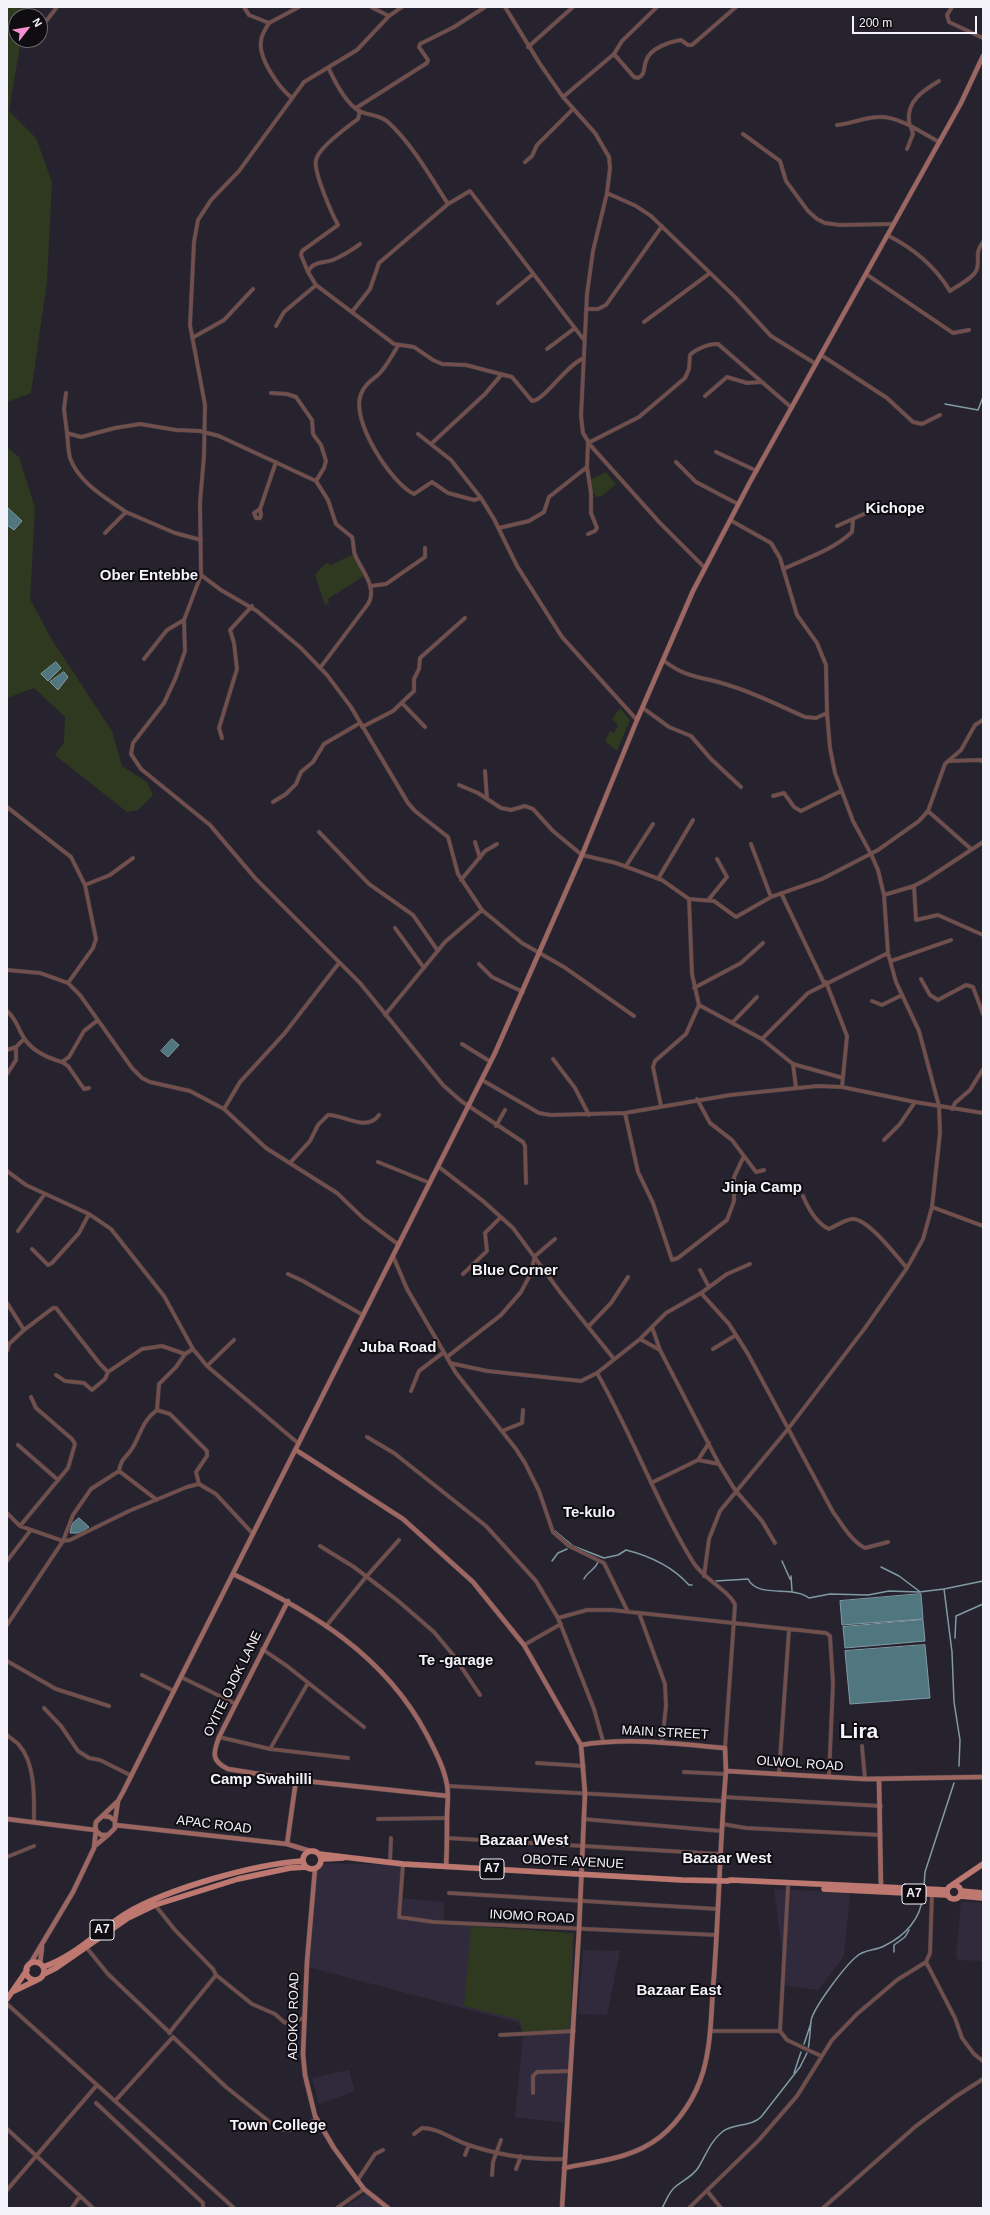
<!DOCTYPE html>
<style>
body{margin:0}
#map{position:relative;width:990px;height:2215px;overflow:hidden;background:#26232e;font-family:Helvetica,sans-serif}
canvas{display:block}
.frame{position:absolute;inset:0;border:8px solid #f4f2fa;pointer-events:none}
.north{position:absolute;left:8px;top:8px;width:40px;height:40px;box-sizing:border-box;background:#0f0d12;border:1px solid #6b696f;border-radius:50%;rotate:59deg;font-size:11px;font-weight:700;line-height:16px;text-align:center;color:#f4f2fa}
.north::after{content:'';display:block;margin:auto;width:14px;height:18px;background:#f690d0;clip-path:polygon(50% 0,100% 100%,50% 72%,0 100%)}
.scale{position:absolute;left:852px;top:16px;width:125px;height:18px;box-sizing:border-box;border:2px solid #f4f2fa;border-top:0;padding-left:5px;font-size:12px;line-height:14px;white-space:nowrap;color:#f4f2fa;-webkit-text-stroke:3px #0f0d12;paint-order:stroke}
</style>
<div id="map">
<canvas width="990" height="2215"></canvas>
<div class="frame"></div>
<div class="north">N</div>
<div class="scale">200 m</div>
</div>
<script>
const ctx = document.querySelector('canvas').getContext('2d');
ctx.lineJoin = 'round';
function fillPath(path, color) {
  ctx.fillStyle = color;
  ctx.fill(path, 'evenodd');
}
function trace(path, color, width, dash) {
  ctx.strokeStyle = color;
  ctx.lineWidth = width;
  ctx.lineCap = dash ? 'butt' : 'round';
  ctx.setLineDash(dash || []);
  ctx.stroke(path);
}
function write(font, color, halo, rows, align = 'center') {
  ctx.font = font + ' Helvetica,sans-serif';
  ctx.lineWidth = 4;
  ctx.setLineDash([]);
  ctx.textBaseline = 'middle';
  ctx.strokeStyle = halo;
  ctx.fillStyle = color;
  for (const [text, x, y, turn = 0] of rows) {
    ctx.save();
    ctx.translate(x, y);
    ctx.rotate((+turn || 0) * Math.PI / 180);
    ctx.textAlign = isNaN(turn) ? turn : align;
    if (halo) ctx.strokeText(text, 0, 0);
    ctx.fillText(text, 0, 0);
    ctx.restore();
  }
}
fillPath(new Path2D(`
 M324 1863 401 1865V1898L444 1902V1924L574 1933 570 2050 564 2123 515 2117 523 2035 519 2023 308 1967 318 1867Z
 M774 1889 850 1893 844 1956 818 1990 781 1985 783 1958Z
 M961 1902 983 1903V1961L959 1960 956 1957Z
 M583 1950 620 1951 607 2015 578 2014Z
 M349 2070 355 2091 319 2104 312 2078Z
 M368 2193 390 2208H344L360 2197Z`), '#302a3c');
fillPath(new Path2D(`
 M7 7H26L25 16H16V40H21L9 111 36 138 52 182 47 281 31 393 7 402Z
 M7 447 19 457 35 508 30 599 52 640 112 731 122 766 147 782 153 795 138 810 127 812 55 755 64 743 65 717 34 688 7 698Z
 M606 472 616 484 602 496 596 497 591 487V479Z
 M352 555 362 565 364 576 328 599 329 603 325 605 315 575 326 563 331 565Z
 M620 708 630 720 617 751 605 741 610 731 614 733 618 725 612 719Z
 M471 1926 573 1933 570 2030 523 2033 520 2020 464 2006Z`), '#2f391f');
const water = new Path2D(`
 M7 507 22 521 14 530 7 525Z
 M56 662 61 668 48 681 41 674Z
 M64 672 68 677 58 690 50 682Z
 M172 1039 179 1045 168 1057 161 1051Z
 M79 1518 89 1527 80 1533H70L72 1524Z
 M921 1594 923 1619 842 1625 840 1601Z
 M923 1620 925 1641 845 1648 843 1627Z
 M925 1645 930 1698 850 1704 845 1651Z`);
fillPath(water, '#507680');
trace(water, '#819ba5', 1);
trace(new Path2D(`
 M7 146V220
 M945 404 978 410 983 397
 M555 1531 573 1546 604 1558 618 1555 626 1550C650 1556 672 1566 689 1585H692
 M552 1561 558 1553 567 1549
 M782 1561 790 1579
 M881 1567 899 1576 919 1591
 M791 1576 792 1591
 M584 1579C587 1572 595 1570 598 1562
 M716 1581 748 1579C758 1599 793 1585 809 1598L830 1594 868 1595 889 1591 919 1592 944 1589 983 1581
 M944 1589 952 1652 954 1702 960 1740 959 1766
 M955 1638 956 1616 983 1604
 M924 1887 925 1872 954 1783
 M894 1952V1945L905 1937 909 1930
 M804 2044 811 2023
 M808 2049C810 2040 810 2030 811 2021 813 2008 845 1966 856 1957 864 1949 875 1951 884 1946 905 1936 921 1919 923 1895
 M794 2073 801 2052
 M662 2208C666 2202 668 2193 675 2187 683 2180 692 2177 698 2168 706 2155 710 2142 722 2132 733 2123 751 2127 761 2117L800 2067 807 2053`), '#819ba5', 1.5);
const street = new Path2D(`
 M244 7 249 15 269 23C266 28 261 35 261 41 258 58 279 88 292 98
 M371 7 389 16
 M402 7 389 16 357 50 304 82 239 171 211 200 198 220 194 242 190 325 205 405 204 456 200 502 201 575 184 620 185 651 176 677 164 703 133 743 131 754 141 769 210 825 255 878 360 983 443 1085 461 1101 523 1142 525 1146 526 1183
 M505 7 540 64 563 97 595 133 609 157 610 168 607 193 593 251 587 294 581 416 583 433 591 446 660 523 705 568
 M952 7 947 15 949 22 983 38
 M269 23 299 7
 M40 29 57 7
 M528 47 573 7
 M614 54 634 77 638 78C646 74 643 68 646 61 650 48 669 42 681 40L688 45H692L736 7
 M329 69C335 82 346 103 359 111 369 116 379 114 388 122 412 144 430 176 448 204
 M563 97 614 54 622 41 657 7
 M356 108 427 63 428 60 419 47 420 44 454 27 485 7
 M837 125C851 124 865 117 879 117 899 116 922 133 939 142
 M743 134 780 161 786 181 808 211 817 219 825 223 840 225 892 224
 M907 149 913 134C912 129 910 126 909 122 906 101 924 90 939 81
 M525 162 532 156 537 145 573 109
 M607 193 636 206 651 216 735 297 771 336 816 364
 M887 235C913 248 935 266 950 291 957 286 974 278 977 269 980 258 974 254 983 242
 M360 244C352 250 344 255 335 259 325 264 313 260 308 272L316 285 394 344 414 347 433 360 442 364 466 365 512 377 532 401C544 401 566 365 584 358
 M308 272 301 255 302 251 338 225C332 214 313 171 316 160 318 148 347 127 358 119L360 111
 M866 274 953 333 969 330
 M498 303 533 274
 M586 309H598L606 305 662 226
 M352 312 370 289 379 263 448 204 470 191 584 340
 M644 322 710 273
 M276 326 284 312 316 285
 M192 338 224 320 253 289
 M398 346C392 355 387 366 379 374 372 380 365 384 361 394 350 420 391 483 414 494L432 482 448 493 474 500 481 498 494 519 517 566 562 637 637 720
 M547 349 575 328
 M821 355 887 398 913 422 922 424 940 415
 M66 393 64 409 67 433 81 437 115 428 140 424 176 430 200 431 219 436 316 481 328 500 336 524 352 537C354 543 353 550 355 555 362 571 378 588 368 604L320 668
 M271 393 287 394 296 397 312 420 313 434 321 445 326 461 324 468 316 481
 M705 396 727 377 747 383 761 382
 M67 433C68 441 68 450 70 458 79 483 106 498 126 512
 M418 434 451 460 481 498
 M431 444 485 394 502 374
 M716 452 757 471
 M676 462 696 482 738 504
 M587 467 591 493V513L597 528 595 531 588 534
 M260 509 261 515 260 518H256L254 513 260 509 276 462
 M837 526 875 509 896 511
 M499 528 529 521 544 512 549 497 587 467 588 443 639 417 685 378 689 369 690 355C696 349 710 343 718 344L792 408
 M105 533 126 512 175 533 201 540
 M783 569C807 558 833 550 852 532L853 520
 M201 575 221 590 257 611 301 648 327 675 351 707 408 803 415 811 448 837 458 874 482 910 522 943 564 967 634 1016
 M371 586 386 584 425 557V548
 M144 659 167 630 184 620
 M663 660C687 679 701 676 728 685 755 693 780 706 805 717L816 718 827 713
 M402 703 425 727
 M643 708 669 727 691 736 711 759 741 787
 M362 727 393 711 414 691V679L419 669 420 658 465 618
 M222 738 219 728 237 669 234 643 230 630 252 606
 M948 761 981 760 983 762
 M485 771 487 799
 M459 785 478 793 501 808 511 810 525 806 533 809 553 831 582 855 616 863 662 880 689 899 714 901 736 917 771 897 822 879 878 850 919 821 928 811 945 764 961 750 975 725 983 720
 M773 796 784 793 794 807 801 811 841 791
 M273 802 286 794 296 784 301 772 313 762 324 744 360 723
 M7 807 71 857 85 885 96 939 93 948 68 983
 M928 811 971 849
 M319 832 369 884 413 915 438 951
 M475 842 480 858
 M751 844 771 897
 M626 866 653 824
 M658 879 693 820
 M461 880 485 851 497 844
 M85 885 110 875 133 858
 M914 886 916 920 938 915 983 935
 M781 893 824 983
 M884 895 914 886 927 879 983 842
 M689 899 692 974 699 1005 762 1039 793 1064 843 1078
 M709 899 727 877 717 859
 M395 928 424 968
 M891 961 951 940
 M479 964 492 977 523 992
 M7 970 40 973 68 983 80 995 132 1068 142 1078 150 1082 190 1091 224 1109 266 1148 337 1193 363 1218 399 1245
 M921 979 930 995 938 1000 966 985 973 987 983 1014
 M826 982 847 1036 842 1087
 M694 988 741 963 763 943
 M872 1001 882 1005 902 995
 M7 1011C16 1018 18 1029 24 1038 32 1051 48 1058 62 1062L69 1057 84 1031 98 1020
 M385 1015 445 942 482 910
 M732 1023 757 997
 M762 1039 808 993 888 953
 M462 1044 491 1062
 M7 1050 16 1047 24 1039
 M553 1059 575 1088 589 1115
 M62 1062 68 1066 84 1089 89 1088
 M793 1064 796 1088
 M7 1074 16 1060V1047
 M482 1080 539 1113 551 1115 625 1113 730 1095 818 1086 842 1087 915 1102 983 1113
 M697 1099 710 1123 732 1140 756 1172 764 1170
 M661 1106 653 1067 655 1061 686 1034 699 1005
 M224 1109 240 1082 284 1034 339 963
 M952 1109 955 1103 970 1090 983 1069
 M625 1113 638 1172 653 1203 672 1260 678 1258 727 1220 734 1201V1177L744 1156
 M496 1126 505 1110
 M884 1140 900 1124 915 1102
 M378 1162 430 1183
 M290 1163 310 1141 318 1125 328 1115C343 1114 366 1133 379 1115
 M439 1167 483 1201 513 1228 560 1292 614 1359
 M7 1171 26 1185 89 1214 111 1229 164 1296 193 1349 207 1366 299 1444
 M803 1196C808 1208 816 1223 829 1229 836 1226 844 1220 852 1219 867 1217 897 1257 907 1268
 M932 1207 983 1226
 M18 1231 44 1195
 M32 1249 48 1265 52 1263 79 1233 89 1214
 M393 1256 407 1289 456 1373 516 1449 525 1463 539 1491 553 1532 569 1546 604 1563 628 1612
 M700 1270 709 1287
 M288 1274 303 1281 363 1315
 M463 1274 487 1251 485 1233 501 1217
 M701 1293 727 1274 750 1264
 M7 1303 24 1330 53 1308H56L100 1364 108 1372 142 1349 162 1346 185 1354
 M588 1327 611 1303 628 1277
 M652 1327 660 1350 719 1464 735 1490 762 1521 775 1543
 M640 1339 660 1350
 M713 1349 736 1335
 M7 1351 9 1344 24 1330
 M447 1357 501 1315 521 1292 530 1275 535 1256 555 1239
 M450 1363 487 1371 581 1381 597 1373 640 1339 666 1313 701 1293 729 1324 748 1354 833 1512C842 1524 851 1541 865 1548L888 1542
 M207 1366 234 1340
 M597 1373C632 1434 656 1502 693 1562 703 1579 730 1591 735 1605L725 1748
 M56 1375 65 1381 84 1383 92 1390 105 1379 108 1372
 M411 1391 419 1371 444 1352
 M157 1410 159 1384 176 1367 185 1354 193 1349
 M502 1431 522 1423 523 1410
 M367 1437 394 1453 486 1526 536 1581 558 1618 594 1709 603 1741
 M18 1445 58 1480
 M698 1460 719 1464
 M651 1483 698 1460 709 1443
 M157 1500 119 1471C121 1457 127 1458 133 1447 141 1433 143 1420 157 1410L170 1414 207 1451V1456L196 1472 199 1484
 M7 1513 20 1526 63 1541 70 1540 129 1511 187 1487 199 1484 216 1494 253 1534
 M20 1526 68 1468 75 1444 72 1439 36 1408 31 1397
 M320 1546 354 1567 397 1600 434 1632 454 1656 480 1695
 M7 1561 30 1531
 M704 1576 709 1539 720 1511 788 1429 865 1328 907 1268 923 1239 932 1207 940 1133 939 1106 919 1031 896 982 888 953 884 895 878 870 871 854 853 821 835 773 830 748 827 713 826 665 817 643 797 615 780 558 771 543 730 520
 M639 1613 665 1684 666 1706 662 1743
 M558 1618 587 1610H612L826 1633 830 1636 833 1683 829 1776
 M7 1625 63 1541 73 1515 91 1489 119 1471
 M327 1625 366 1577 399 1540
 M524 1645 561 1624
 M262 1649 287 1666 364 1727
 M7 1661 56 1689 109 1706
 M142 1675 174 1691
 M181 1677 236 1704
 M44 1708 61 1726 78 1751 89 1758 100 1760 132 1776
 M7 1735C11 1739 16 1741 19 1745 36 1764 34 1799 34 1823
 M219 1737 270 1749 348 1758
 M862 1746 865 1779
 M270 1749 308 1683
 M537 1763 584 1766
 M684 1772 725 1774
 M779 1773 789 1630
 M448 1786 723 1801
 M723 1797 881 1806
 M378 1819 447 1818
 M583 1819 721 1831
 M722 1824 746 1828 881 1835
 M447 1838 720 1854
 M7 1857 34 1846
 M390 1863 391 1838
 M403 1864 399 1917 434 1922 717 1935
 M788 1887 780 2031 787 2040 821 2056
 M449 1893 718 1909
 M155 1905 175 1930 213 1969 216 1975 169 2033
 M86 1947 108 1974 170 2033
 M926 1962 955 2018 962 2038 974 2054 983 2061
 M216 1975 252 2004 275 2014 284 2022 287 2023 304 2018
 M7 2004 234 2208
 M710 2031H780
 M500 2035 574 2031
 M533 2093V2076L537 2072 571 2071
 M115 2101 173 2037 226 2087 276 2127C291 2135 303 2126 317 2119
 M96 2103 203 2203V2208
 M7 2129 80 2196 72 2208
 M414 2134 422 2128C439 2128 451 2139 466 2144 497 2155 532 2160 564 2159
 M465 2155 469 2145
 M516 2169 521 2156
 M492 2175 493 2162 501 2140
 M357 2181 375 2154 383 2150
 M7 2190 97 2085
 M708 2192 721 2208
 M80 2196 93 2208
 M337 2208 364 2189
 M689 2208 759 2140 797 2096 832 2040 857 2014 897 1980 926 1962 930 1953 932 1894
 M823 2208 916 2126 955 2097 983 2079`);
const secondary = new Path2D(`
 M296 1450 403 1519 473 1582 524 1645 581 1745 585 1793 579 1930 562 2208
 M233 1574C312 1612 384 1654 427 1735 435 1751 444 1767 447 1785 449 1796 447 1807 447 1818 447 1834 447 1850 446 1867
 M288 1601 219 1737C213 1753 211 1761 228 1769L296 1780 448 1796
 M581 1745C629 1737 678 1744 725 1748L726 1771
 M879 1779 881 1890
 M103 1816 110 1817 115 1821V1828L108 1835H101L95 1830 96 1822 118 1801 123 1792 495 1053 582 855 637 720 693 591 750 482 961 103 983 56
 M7 1819 95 1830
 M115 1821 118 1801
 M115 1825 287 1844 310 1851
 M287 1844 296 1780
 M96 1845 108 1835
 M315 1869 307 1962 303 2054 305 2075 315 2116 334 2148 364 2189 388 2208
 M30 1964 73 1892 94 1848 96 1829
 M40 1964 42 1947
 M564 2168C598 2161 632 2159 660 2137 680 2121 696 2096 703 2072 712 2041 711 2008 714 1976 719 1907 720 1839 726 1771L865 1779 983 1777`);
const primary = new Path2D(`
 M303 1860a9 9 0 1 1 18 0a9 9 0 1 1-18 0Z
 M319 1854 403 1864 682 1880 727 1881 731 1880 947 1890
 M322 1859 343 1858
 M947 1892a7 7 0 1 1 14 0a7 7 0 1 1-14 0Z
 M952 1885 983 1864
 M824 1889 947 1895
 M961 1891 983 1893
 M960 1896 983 1898
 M26 1971a9 9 0 1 1 18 0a9 9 0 1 1-18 0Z
 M43 1967C74 1957 98 1931 125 1914 167 1889 254 1864 303 1861
 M44 1974 56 1968 128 1918 155 1905 238 1879 290 1868 306 1867
 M12 1992 37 1980
 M7 1999 27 1970`);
trace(street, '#43404b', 4.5);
trace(secondary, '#43404b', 5.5);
trace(primary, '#43404b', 6);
trace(street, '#724f4b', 3.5);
trace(secondary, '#9d6660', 4.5);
trace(primary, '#be7870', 5.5);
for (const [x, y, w] of [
 [492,1869,24],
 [914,1894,24],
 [102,1930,24]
]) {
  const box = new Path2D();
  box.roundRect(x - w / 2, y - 10, w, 20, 3);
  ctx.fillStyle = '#0f0d12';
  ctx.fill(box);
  trace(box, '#f4f2fa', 1);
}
write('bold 12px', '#f4f2fa', null, [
 ["A7",492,1869],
 ["A7",914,1894],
 ["A7",102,1930]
]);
write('13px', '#f4f2fa', '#0f0d12', [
 ["OYITE OJOK LANE",233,1684,-64],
 ["MAIN STREET",665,1733,3],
 ["OLWOL ROAD",800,1764,4],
 ["APAC ROAD",214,1825,7],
 ["OBOTE AVENUE",573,1862,3],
 ["INOMO ROAD",532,1917,3],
 ["ADOKO ROAD",294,2016,-89]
]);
write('bold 15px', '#f4f2fa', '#0f0d12', [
 ["Kichope",895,509],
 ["Ober Entebbe",149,576],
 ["Jinja Camp",762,1188],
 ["Blue Corner",515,1271],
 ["Juba Road",398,1348],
 ["Te-kulo",589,1513],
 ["Te -garage",456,1661],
 ["Camp Swahilli",261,1780],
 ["Bazaar West",524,1841],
 ["Bazaar West",727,1859],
 ["Bazaar East",679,1991],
 ["Town College",278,2126]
]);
write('bold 21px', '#f4f2fa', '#0f0d12', [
 ["Lira",859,1732]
]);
</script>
